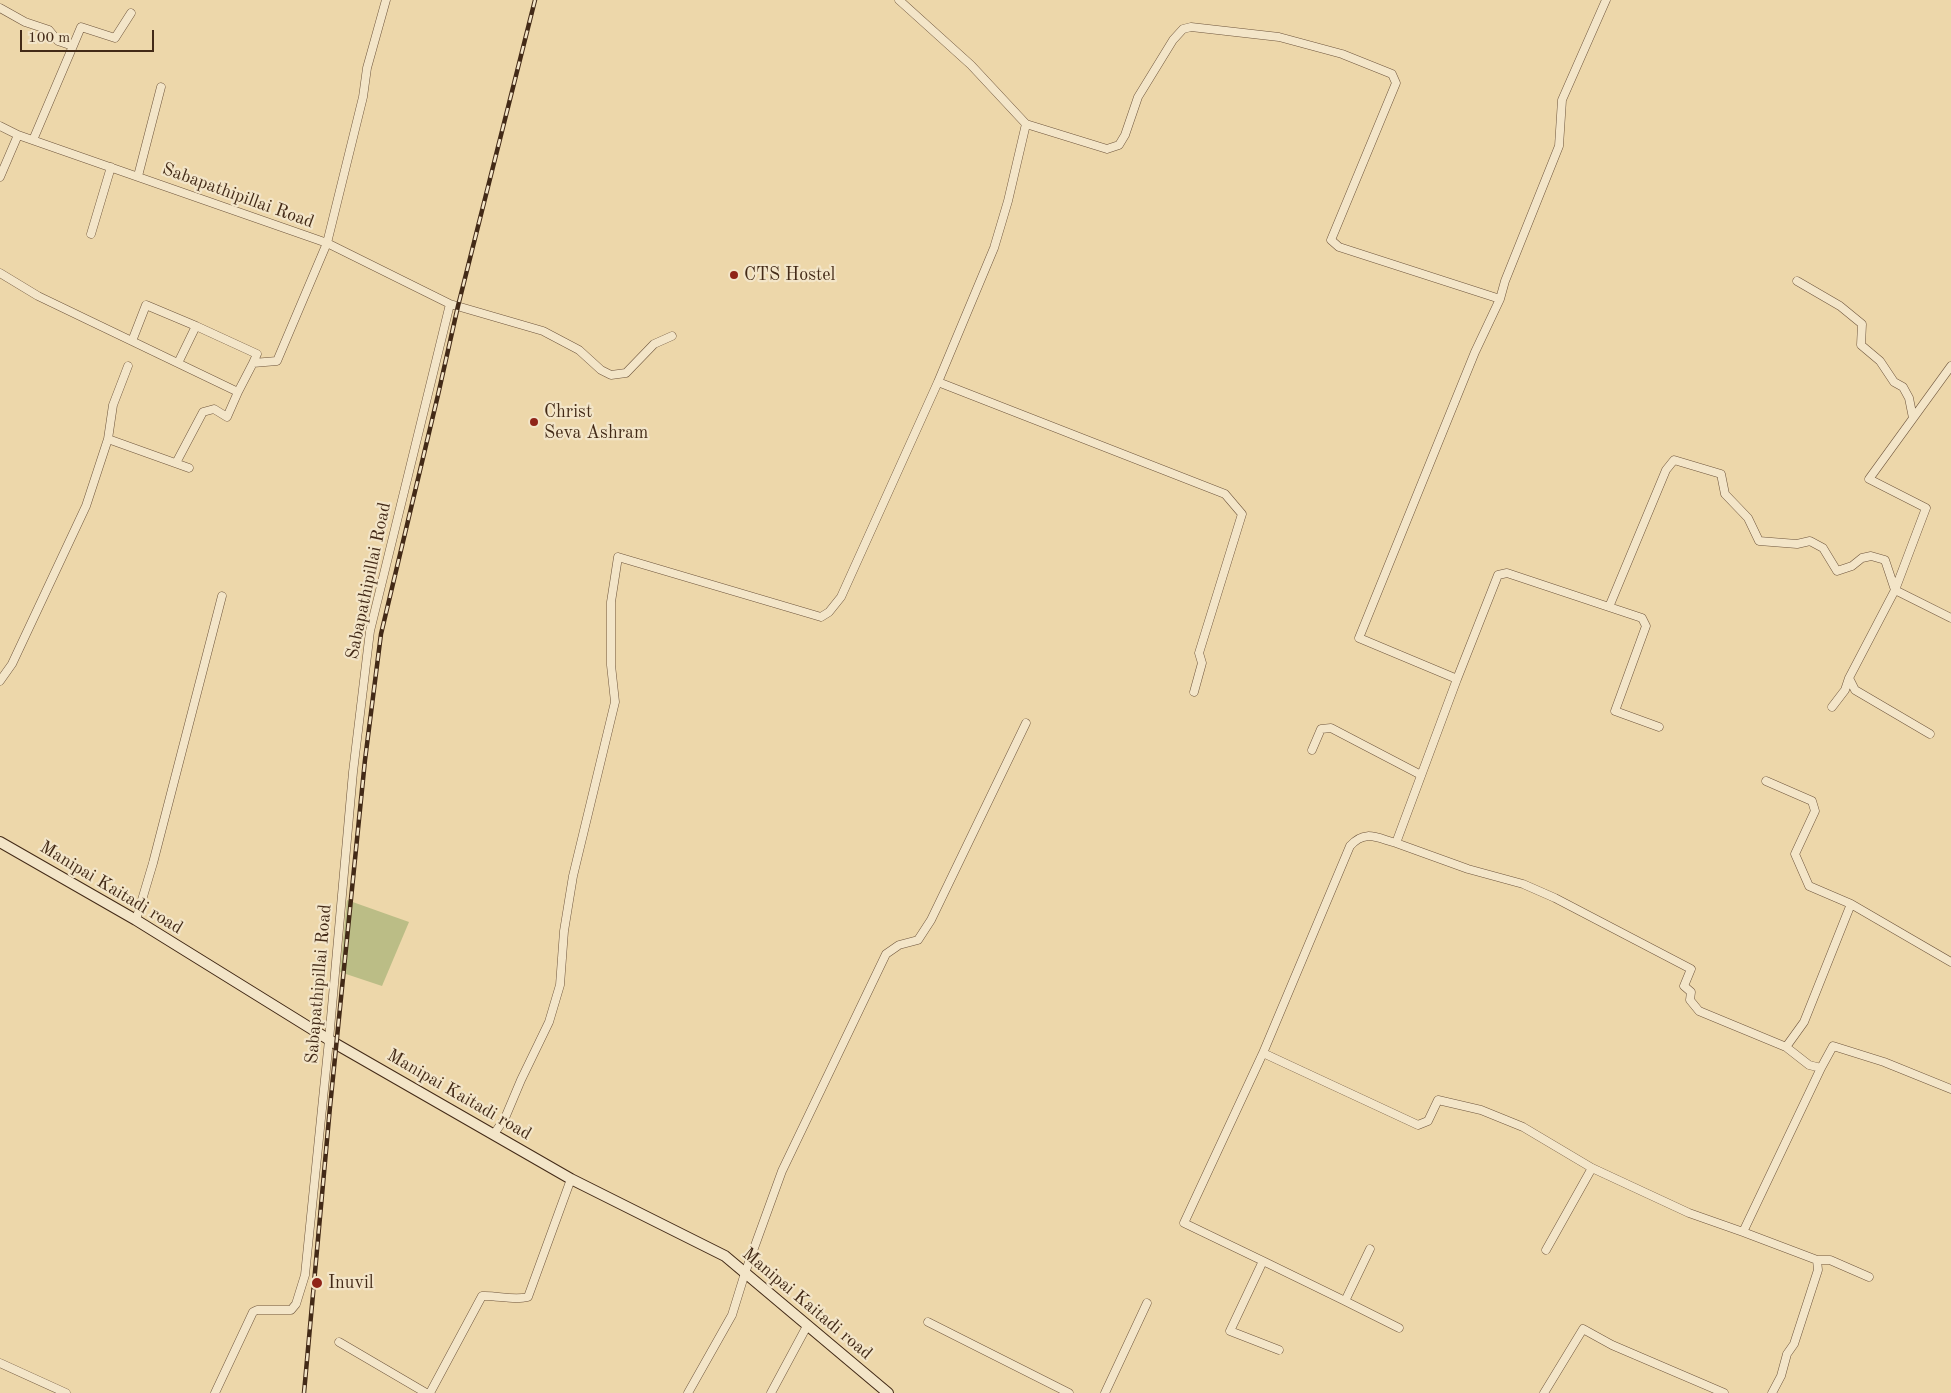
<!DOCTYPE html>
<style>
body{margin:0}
#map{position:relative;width:1951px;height:1393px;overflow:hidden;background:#edd7aa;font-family:"Old Standard TT",serif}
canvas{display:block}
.scale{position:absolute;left:20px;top:30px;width:134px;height:22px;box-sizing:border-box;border:2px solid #432a17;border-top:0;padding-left:6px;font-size:15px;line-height:18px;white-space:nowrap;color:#432a17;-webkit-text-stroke:4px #f3e5c8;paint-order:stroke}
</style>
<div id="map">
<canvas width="1951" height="1393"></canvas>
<div class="scale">100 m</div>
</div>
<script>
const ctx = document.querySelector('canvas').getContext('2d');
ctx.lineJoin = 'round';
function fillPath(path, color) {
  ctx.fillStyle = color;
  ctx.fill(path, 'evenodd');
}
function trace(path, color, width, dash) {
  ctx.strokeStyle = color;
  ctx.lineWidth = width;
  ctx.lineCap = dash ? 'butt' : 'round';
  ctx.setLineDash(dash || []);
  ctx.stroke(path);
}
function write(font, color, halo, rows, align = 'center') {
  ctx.font = font + ' "Old Standard TT",serif';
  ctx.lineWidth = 4.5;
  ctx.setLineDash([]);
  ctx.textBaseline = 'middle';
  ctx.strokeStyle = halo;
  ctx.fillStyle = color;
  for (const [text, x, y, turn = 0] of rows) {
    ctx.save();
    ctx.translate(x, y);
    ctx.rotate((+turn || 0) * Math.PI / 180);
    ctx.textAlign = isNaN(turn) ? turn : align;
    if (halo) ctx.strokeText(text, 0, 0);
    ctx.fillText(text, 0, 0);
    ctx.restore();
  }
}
fillPath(new Path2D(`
 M347 900 409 922 382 986 340 972Z`), '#bbbd86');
const street = new Path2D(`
 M899 0 971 65 1026 124 1107 149 1119 145 1125 135 1138 97 1173 40 1183 29 1191 27 1279 37 1342 54 1392 74 1396 83 1331 240 1339 247 1500 299
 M0 8 25 22 49 30 58 41 73 46 33 140
 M73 46 81 27 115 38 131 13
 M0 126 18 135 327 243 450 304 370 631 353 772 329 1040 305 1275 296 1304 291 1310H257L253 1312 215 1393
 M138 176 161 87
 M0 177 18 135
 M91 234 111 167
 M0 273 38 296 238 392 253 363 277 361 327 243 363 97 367 68 386 0
 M1797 281 1840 306 1862 324 1861 345 1880 361 1894 382 1903 387 1909 398 1913 418
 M450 304 543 331 579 350 601 370 611 375 626 373 654 344 672 336
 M132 341 146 305 196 326
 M178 363 196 326 257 354 253 363
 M938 382 1225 494 1242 514 1199 653 1202 663 1194 692
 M108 439 189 468
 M176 463 203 412 214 409 227 417 238 392
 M1457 679 1498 575 1507 573 1609 607
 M0 681 12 664 86 506 108 439 113 405 128 366
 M1832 707 1845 690 1849 678
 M1659 727 1615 711 1646 626 1642 618 1609 607 1666 470 1674 460 1721 474 1725 494 1748 518 1759 541 1797 544 1810 541 1823 548 1837 571 1852 566 1862 558 1871 556 1885 560 1895 590 1951 618
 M1930 734 1855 690 1849 678 1895 590 1926 508 1869 479 1951 366
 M1312 750 1321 729 1331 728 1421 775
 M1766 781 1812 801 1815 811 1795 854 1809 886 1851 904
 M1396 843 1468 869 1523 884 1555 898 1691 969 1684 986 1691 992 1690 1000 1699 1011 1786 1047 1804 1022 1851 904 1951 962
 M136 920 153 863 222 596
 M1786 1047 1809 1065 1821 1068
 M1263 1053 1418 1125 1428 1121 1438 1100 1481 1110 1523 1127 1592 1168 1689 1213 1743 1232 1821 1068 1833 1046 1884 1062 1951 1089
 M494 1134 505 1118 521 1080 549 1022 560 985 564 931 573 876 615 702 611 665V602L618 557 821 617 829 612 841 597 938 382 994 248 1008 201 1026 124
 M1743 1232 1817 1260H1830L1869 1277
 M1546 1250 1592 1168
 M1263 1261 1345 1301 1370 1249
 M1345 1301 1399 1328
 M928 1322 1069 1393
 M339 1342 426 1393
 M1279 1350 1230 1331 1263 1261 1184 1223 1263 1053 1350 846C1365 829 1377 838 1396 843L1457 679 1359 638 1475 352 1500 299 1505 281 1559 146 1562 100 1606 0
 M0 1363 66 1393
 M430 1393 482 1296C497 1295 513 1301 528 1297L571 1179
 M688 1393 732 1315 745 1273 782 1171 886 954 899 945 918 940 931 920 1026 723
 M771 1393 807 1326
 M1105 1393 1147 1303
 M1544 1393 1583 1329 1612 1345 1724 1393
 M1772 1393 1781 1376 1787 1354 1794 1344 1818 1270 1817 1260`);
const secondary = new Path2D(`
 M0 842 136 920 336 1044 571 1179 725 1256 888 1393`);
trace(street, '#6e553c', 9);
trace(secondary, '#432a17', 12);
trace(street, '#f3e5c8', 8);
trace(secondary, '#f3e5c8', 10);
const rail = new Path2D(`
 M304 1393 330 1107 365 760 381 634 438 395 458 306 535 0`);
trace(rail, '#432a17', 4.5);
trace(rail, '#f3e5c8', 2.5, [8]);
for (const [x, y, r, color] of [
 [734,275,5,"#8f2418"],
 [534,422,5,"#8f2418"],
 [317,1283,6,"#8f2418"]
]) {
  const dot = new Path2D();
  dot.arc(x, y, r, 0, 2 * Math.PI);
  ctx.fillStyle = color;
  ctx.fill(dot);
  trace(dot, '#f3e5c8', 2);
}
write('18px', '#432a17', '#f3e5c8', [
 ["Sabapathipillai Road",238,196,20],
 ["Sabapathipillai Road",369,581,-78],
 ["Manipai Kaitadi road",111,888,31],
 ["Sabapathipillai Road",319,984,-85],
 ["Manipai Kaitadi road",459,1095,30],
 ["Manipai Kaitadi road",807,1304,40]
]);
write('18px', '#432a17', '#f3e5c8', [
 ["CTS Hostel",744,275],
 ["Christ",544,412],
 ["Seva Ashram",544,433],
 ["Inuvil",328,1283]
], 'left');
</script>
